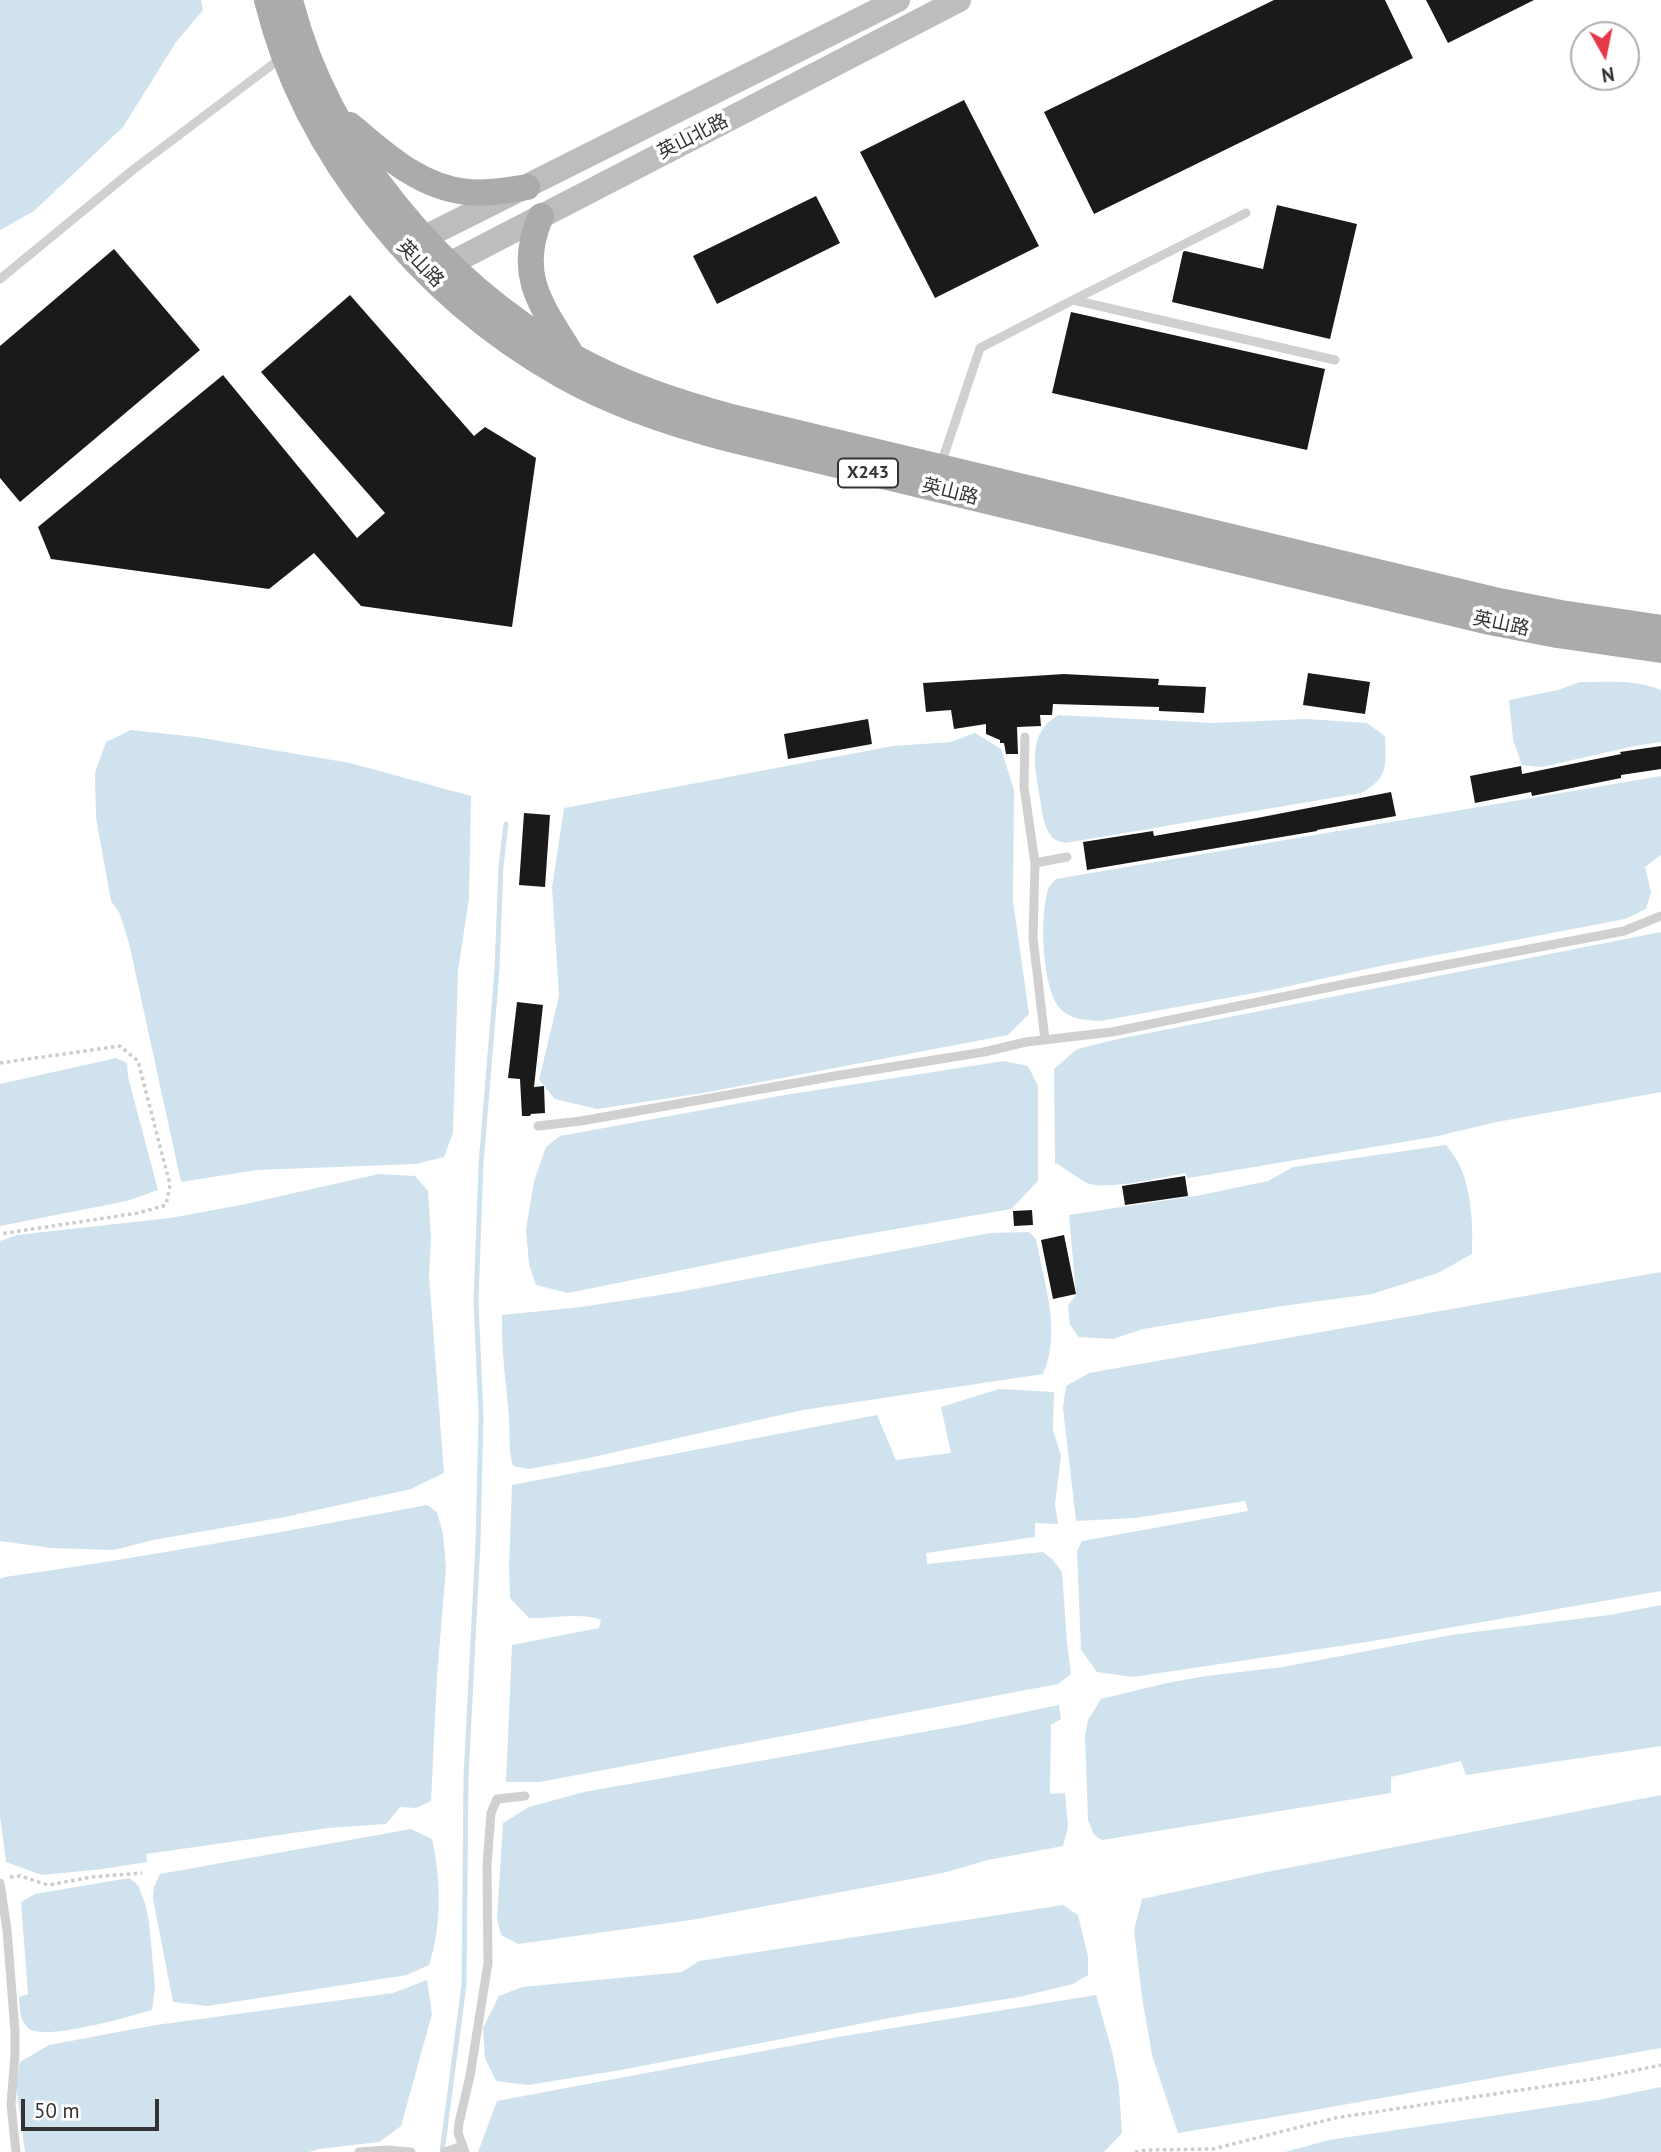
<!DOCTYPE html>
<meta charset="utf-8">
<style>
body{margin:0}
#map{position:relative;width:1661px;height:2152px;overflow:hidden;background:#fff;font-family:"PT Sans",sans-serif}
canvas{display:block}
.north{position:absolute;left:1570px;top:21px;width:70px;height:70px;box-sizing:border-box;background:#fff;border:2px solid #adadad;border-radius:50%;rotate:171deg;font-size:19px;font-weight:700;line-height:28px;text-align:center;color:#333}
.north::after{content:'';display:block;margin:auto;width:24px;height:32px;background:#e63946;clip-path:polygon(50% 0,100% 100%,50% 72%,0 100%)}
.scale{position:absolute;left:21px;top:2099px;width:138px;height:32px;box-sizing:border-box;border:4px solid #333;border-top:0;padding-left:9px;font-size:21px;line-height:24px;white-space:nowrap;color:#333;-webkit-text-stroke:5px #fff;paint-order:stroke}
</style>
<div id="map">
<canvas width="1661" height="2152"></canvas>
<div class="north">N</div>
<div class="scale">50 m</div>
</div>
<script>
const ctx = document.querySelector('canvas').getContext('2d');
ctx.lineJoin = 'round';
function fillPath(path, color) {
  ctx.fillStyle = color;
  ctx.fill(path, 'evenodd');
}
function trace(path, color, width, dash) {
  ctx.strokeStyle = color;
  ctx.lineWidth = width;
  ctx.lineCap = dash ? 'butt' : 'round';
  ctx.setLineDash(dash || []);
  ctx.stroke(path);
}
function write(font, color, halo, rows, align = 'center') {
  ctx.font = font + ' "PT Sans","Noto Sans SC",sans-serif';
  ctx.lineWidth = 7;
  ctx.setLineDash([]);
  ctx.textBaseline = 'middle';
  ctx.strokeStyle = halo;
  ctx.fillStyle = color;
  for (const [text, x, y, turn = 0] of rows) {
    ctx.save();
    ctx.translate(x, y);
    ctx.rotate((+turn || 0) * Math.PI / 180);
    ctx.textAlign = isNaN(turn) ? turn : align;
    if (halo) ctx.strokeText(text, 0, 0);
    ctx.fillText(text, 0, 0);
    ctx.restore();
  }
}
fillPath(new Path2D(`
 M0 0H201L203 10 176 42 123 127 34 211 0 230Z
 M1580 682C1607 682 1636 679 1661 690V742L1634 746 1542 767 1522 765 1513 740 1509 700 1558 690Z
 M1058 715 1213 723 1307 719 1367 723 1385 736C1386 765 1389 778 1361 793L1065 843C1059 841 1054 840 1051 836 1043 826 1042 811 1040 799 1035 768 1026 734 1058 715Z
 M131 730 196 737 350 763 471 796 469 898 458 971 453 1133 444 1157 416 1164 257 1170 181 1182 129 943 119 912 111 901 96 818 95 773 106 742Z
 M975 733 1001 749 1014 790 1013 901 1029 1014 1008 1035 703 1093 597 1109 555 1099 539 1080 559 996 552 888 564 808 893 746 951 742Z
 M1661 776V855L1645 867 1651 892 1646 909 1625 919 1385 965 1271 990 1100 1021C1087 1020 1075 1020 1064 1012 1041 996 1039 912 1049 887 1050 886 1055 880 1056 879Z
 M1661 932V1092L1497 1122 1433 1137 1188 1178 1185 1173C1165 1177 1103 1191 1087 1183 1076 1177 1067 1169 1055 1163L1054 1069 1077 1049 1118 1039Z
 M116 1058 127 1063 128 1077 158 1190 127 1201 0 1226V1084Z
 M1004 1061 1028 1066 1038 1086V1181L1011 1209 815 1243 568 1293 536 1285 529 1264 526 1230 534 1181 546 1147 560 1136 785 1095Z
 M1446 1145C1450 1151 1456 1157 1459 1164 1472 1191 1473 1225 1472 1254L1438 1273 1372 1294 1282 1306 1143 1329 1113 1339 1079 1337 1070 1325 1068 1305 1076 1295 1069 1215 1201 1195 1268 1181 1293 1167Z
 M379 1174 415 1176 428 1191 429 1206 431 1238 429 1275 444 1473 411 1489 285 1517 153 1540 114 1550 51 1548 0 1541V1241L17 1235 170 1218 241 1205Z
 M1029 1232 1036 1239C1044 1284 1062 1331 1043 1374L803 1410 584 1459 528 1469 513 1466C508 1449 510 1433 509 1416 506 1382 501 1349 502 1315L581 1307 679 1292 990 1233Z
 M1661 1272V1591L1367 1642 1133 1677 1097 1672 1081 1650 1077 1551 1082 1541 1248 1511 1245 1501 1135 1518 1076 1521 1063 1408 1066 1386 1089 1373Z
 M999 1389 1054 1392 1053 1430 1061 1456 1055 1504 1058 1524 1035 1523V1537L926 1553 927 1564 1043 1552 1053 1560 1062 1572 1067 1642 1071 1674 1058 1684 540 1782H506L512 1645 599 1628 601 1620C580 1612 552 1619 529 1618L510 1598 509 1566 512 1485 877 1415 896 1460 951 1453 941 1407Z
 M427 1505 437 1512 443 1534 446 1567 437 1677 431 1801 416 1808 400 1807 386 1824 328 1828 146 1854 147 1862 103 1869 42 1875 6 1862 0 1815V1579L5 1577C147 1557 287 1531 427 1505Z
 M1661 1605V1746L1466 1775 1461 1761 1391 1777V1793L1102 1840 1094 1835 1088 1820 1085 1736 1088 1720 1101 1699 1167 1683 1206 1676 1283 1667 1451 1635 1609 1615Z
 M1059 1705 1061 1719 1051 1725 1050 1794 1065 1793 1068 1827 1063 1846 988 1860 943 1873 691 1920 518 1944 501 1935 497 1918 503 1823 529 1807 584 1792 957 1726Z
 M1661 1795V2048C1500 2076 1339 2107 1178 2133L1152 2055 1142 1997 1134 1930 1142 1899 1262 1873Z
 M411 1829 432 1839C441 1879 442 1927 429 1965L407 1975 208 2006 173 2002 153 1899 154 1887 160 1874Z
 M129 1878 138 1885 145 1903 149 1922 155 1987 152 2010C131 2016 43 2042 28 2028 19 2019 20 2008 19 1997L28 1994 21 1902 35 1894Z
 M1063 1905 1078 1915 1088 1956V1975L1073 1984 1019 1997 911 2014 621 2070 528 2085 496 2081 485 2058 483 2028 499 1996 522 1987 682 1972 699 1961Z
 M427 1980 432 2014 401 2126 379 2142 319 2149 309 2152H25L16 2086 20 2062 49 2045 156 2025 393 1993Z
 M1096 1995 1112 2051 1119 2087 1122 2133 1104 2152H478L497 2101 838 2037Z
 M1661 2087V2152H1285L1329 2140 1598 2100Z`), '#cfe2ee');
trace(new Path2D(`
 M442 2152 464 1985 466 1777 478 1543 481 1415 476 1301 481 1164 497 970 501 866 506 824`), '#cfe2ee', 5);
fillPath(new Path2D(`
 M1274 0H1385L1413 58 1094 214 1044 112Z
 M1426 0H1534L1448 43Z
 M964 100 1039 246 935 298 860 152Z
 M816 196 840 243 717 304 693 256Z
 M1277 205 1357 224 1330 339 1172 302 1183 252 1185 251 1263 269Z
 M114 249 200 350 20 502 0 478V346Z
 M350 295 474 436 485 427 536 458 512 627 361 606 314 553 269 589 51 559 38 527 223 375 357 538 385 513 261 372Z
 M1071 312 1325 369 1307 450 1052 393Z
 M1308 673 1370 682 1365 714 1303 705Z
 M1064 674 1159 679 1158 685 1206 687 1204 713 1159 711V707L1053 704 1052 715H1040L1041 726 1017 727 1018 754H1006L1004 743H1000V740L986 734V724L954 729 951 710 926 712 923 683Z
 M868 719 872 744 788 759 784 734Z
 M1661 746V769L1621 775V778L1532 796 1531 792 1475 803 1470 776 1521 766 1522 774 1621 754 1620 752Z
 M1391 792 1396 816 1317 830V831L1087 870 1083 842 1153 831 1154 836 1257 818Z
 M524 813 550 815 545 887 519 885Z
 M517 1002 543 1005 534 1087 544 1086 545 1113 531 1114 530 1116H522L520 1079 508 1078Z
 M1185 1176 1188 1196 1125 1205 1122 1186Z
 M1032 1210 1033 1225 1014 1226 1013 1211Z
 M1064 1235 1076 1294 1053 1299 1041 1240Z`), '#1a1a1a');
trace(new Path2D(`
 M0 1063 120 1046 138 1061 170 1185 166 1205 138 1213 0 1234
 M10 1877 20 1876 48 1885 92 1877 142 1873
 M1135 2152 1146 2150 1213 2149 1335 2118 1594 2079 1661 2065`), '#cdcdcd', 3.5, [3.5, 3.5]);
trace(new Path2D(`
 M0 279 134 169 281 58
 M1073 300 1246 213
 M941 464 980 348 1073 300 1335 360
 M1025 737 1024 787 1035 863 1033 938 1045 1040
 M1035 863 1067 857
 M538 1126 581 1121 835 1076 984 1052 1026 1042 1112 1032 1345 984 1624 931 1661 916
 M0 1883 7 1930 15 2032V2055L11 2104 16 2152
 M359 2152 387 2150 411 2152
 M445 2152 462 2146
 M465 2152 458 2133 459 2123 470 2076 488 1963 487 1865 491 1813 497 1799 525 1796`), '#d0d0d0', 9);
trace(new Path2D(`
 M407 246 898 0
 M432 273 959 0`), '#bdbdbd', 24);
trace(new Path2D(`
 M267 0C305 156 423 297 561 375 614 405 671 424 729 439L1490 622 1557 635 1661 650
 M290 0C327 147 442 283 572 356 624 385 679 403 735 418L1494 600 1561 613 1661 628
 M350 125C385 155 420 187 467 192 487 194 508 190 527 187
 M541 216C516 273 540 304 570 352`), '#ababab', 26);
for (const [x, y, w] of [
 [868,473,60]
]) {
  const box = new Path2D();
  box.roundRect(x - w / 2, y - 14.5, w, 29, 5);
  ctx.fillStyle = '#fff';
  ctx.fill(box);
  trace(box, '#333', 2);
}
write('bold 18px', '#333', null, [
 ["X243",868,473]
]);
write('19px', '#333', '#fff', [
 ["英山北路",693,137,-27],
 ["英山路",420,264,46],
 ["英山路",950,492,14],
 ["英山路",1501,624,12]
]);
</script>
